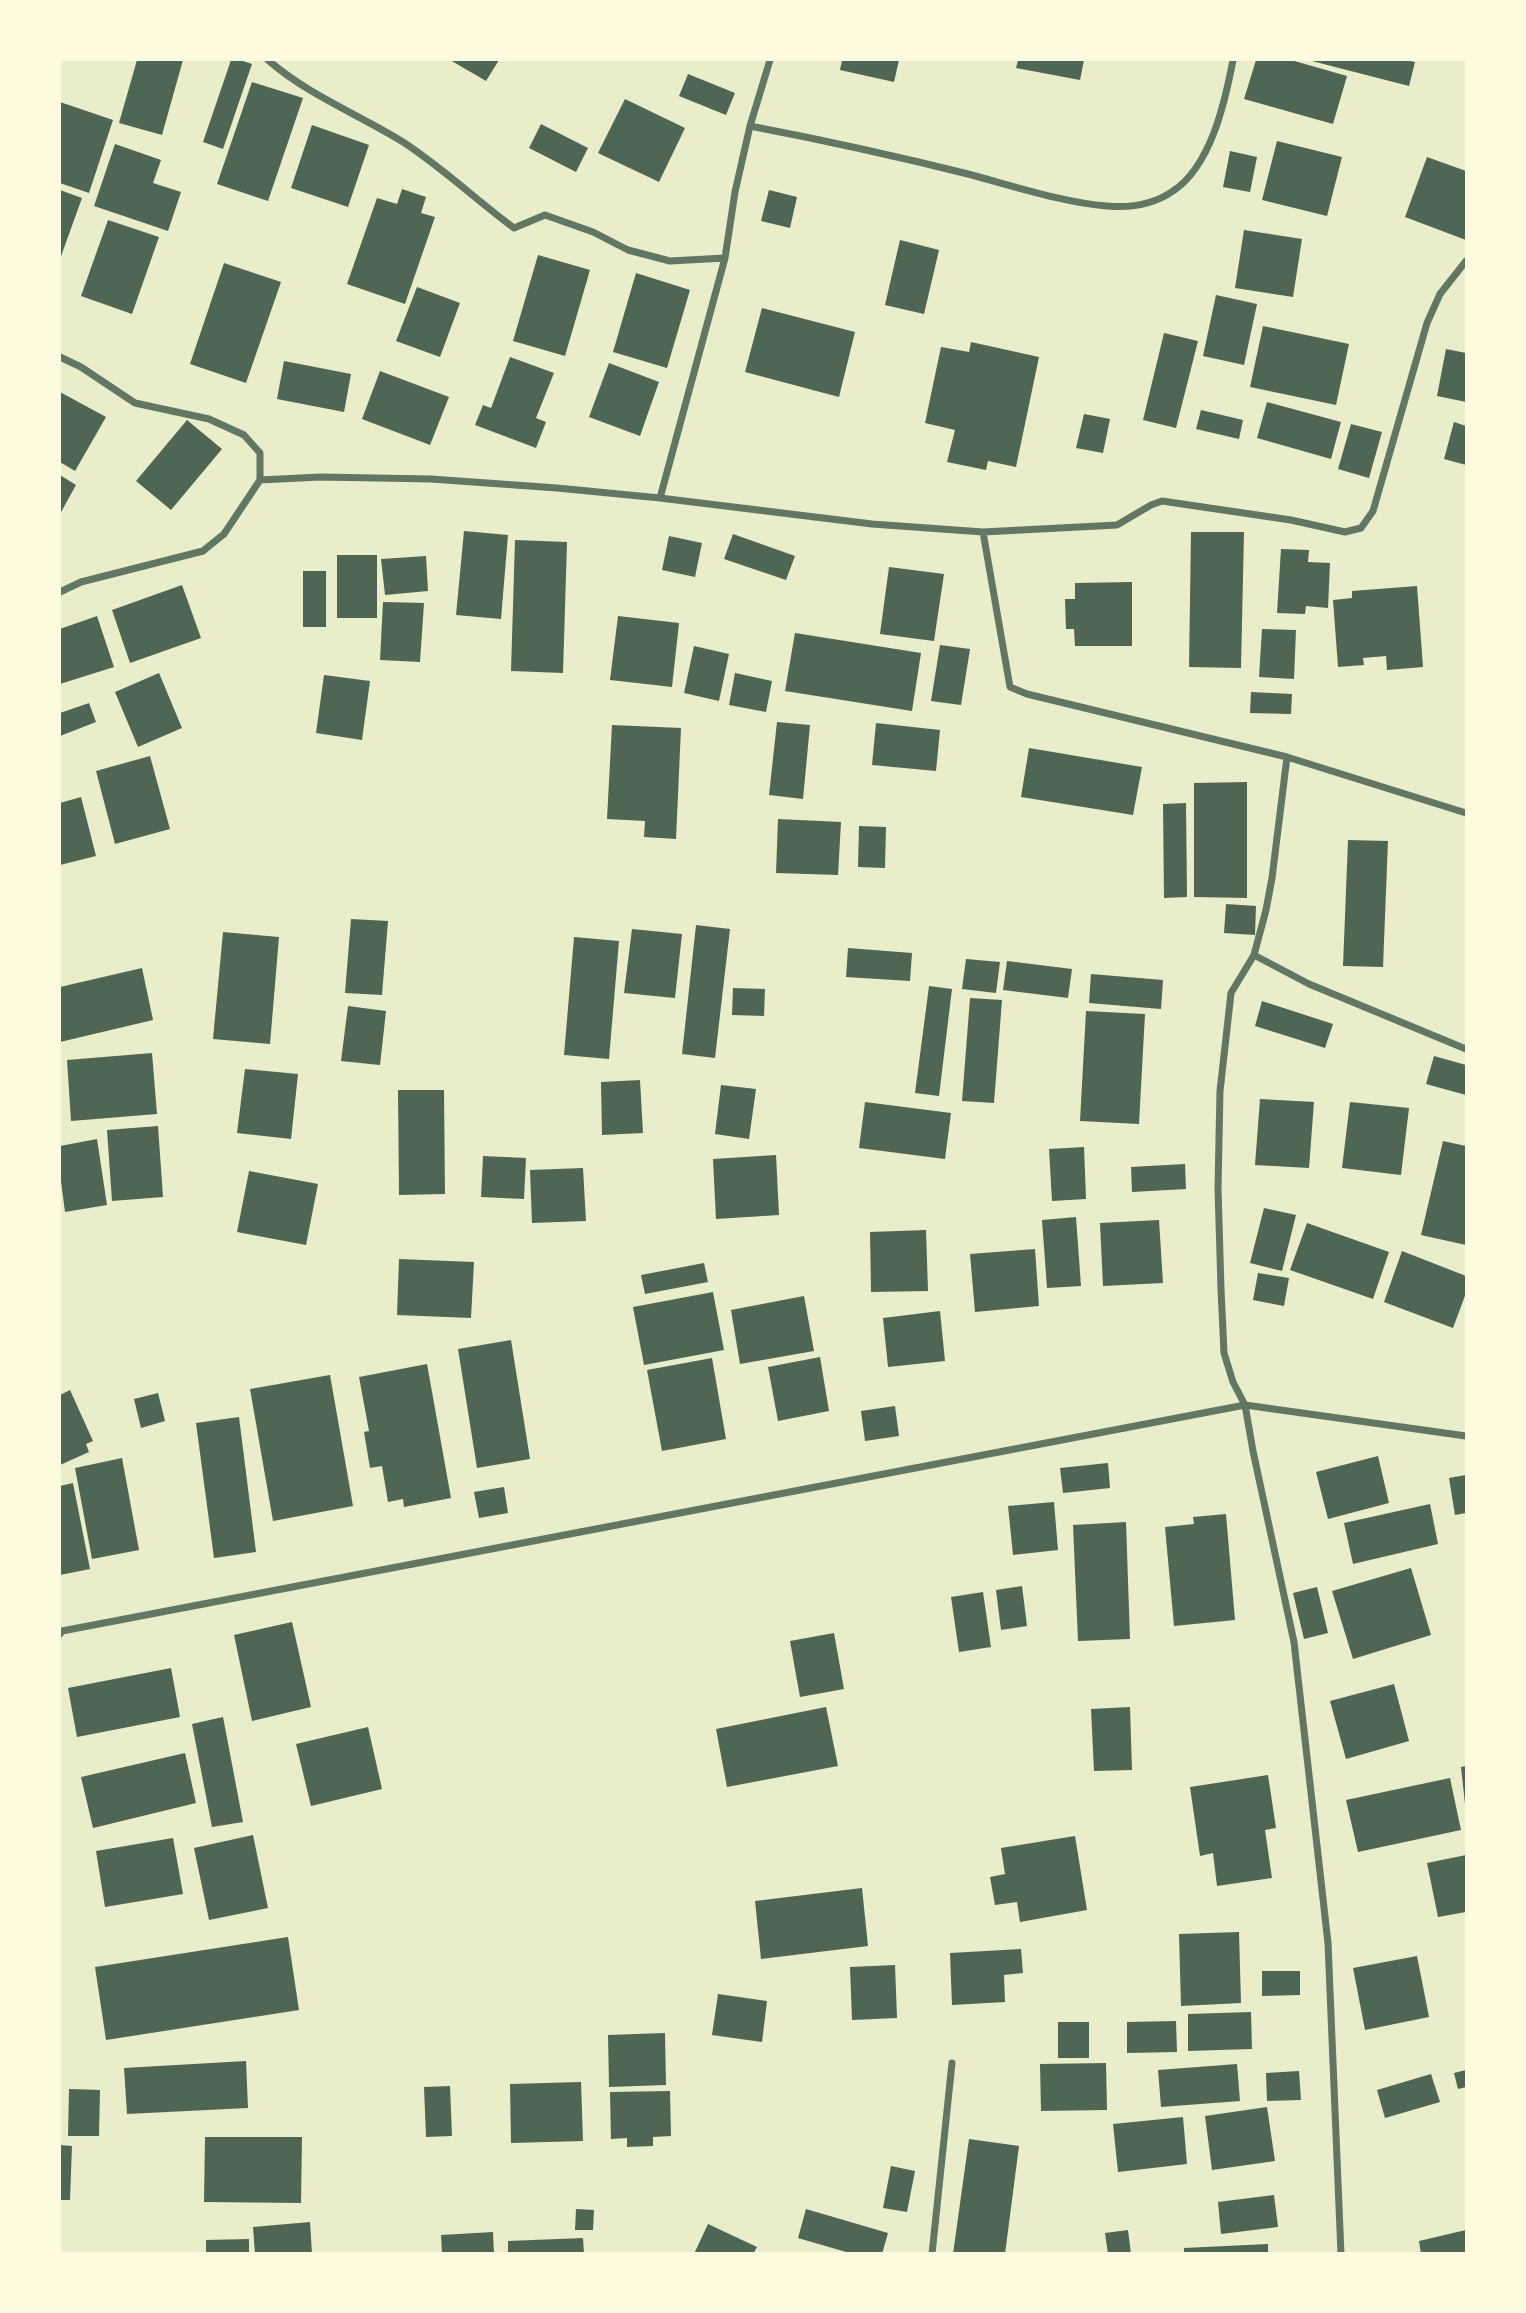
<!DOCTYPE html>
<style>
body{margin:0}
#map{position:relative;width:1526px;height:2313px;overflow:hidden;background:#e9edc9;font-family:Signika,sans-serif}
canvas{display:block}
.frame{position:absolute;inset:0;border:61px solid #fefae0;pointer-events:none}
</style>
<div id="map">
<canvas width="1526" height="2313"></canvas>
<div class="frame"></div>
</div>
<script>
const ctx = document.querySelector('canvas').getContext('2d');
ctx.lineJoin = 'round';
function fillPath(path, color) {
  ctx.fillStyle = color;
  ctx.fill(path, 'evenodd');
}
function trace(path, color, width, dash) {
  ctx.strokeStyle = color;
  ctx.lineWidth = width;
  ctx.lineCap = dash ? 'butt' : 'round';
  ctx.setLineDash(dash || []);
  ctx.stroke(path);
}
fillPath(new Path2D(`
 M137 60H183L162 135 119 123Z
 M231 60H240L252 64 223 149 203 142Z
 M450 60H499L486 81Z
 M842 60H899L894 82 840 70Z
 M1018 60H1084L1080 80 1016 68Z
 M1256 60H1291L1347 76 1333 124 1244 99Z
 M1308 60H1406L1415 62 1409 86Z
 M688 74 735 93 726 115 679 96Z
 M252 82 303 98 268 201 217 184Z
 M625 99 685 128 659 182 598 153Z
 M60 102 113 120 89 193 60 183Z
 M541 124 588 148 576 172 529 148Z
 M312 125 369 145 348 207 291 188Z
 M1277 141 1342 157 1327 216 1262 200Z
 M115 144 161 160 153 183 181 192 168 231 94 206Z
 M1230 151 1257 157 1250 192 1223 187Z
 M1427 157 1466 171V240L1405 217Z
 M402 189 426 197 421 213 435 217 405 304 347 284 377 198 397 204Z
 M60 190 82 198 60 259Z
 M769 190 797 197 790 228 761 221Z
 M108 220 159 237 132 314 81 296Z
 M1244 230 1302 239 1293 297 1235 288Z
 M900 240 939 250 924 314 885 305Z
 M538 255 590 270 565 356 513 341Z
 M224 263 281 282 246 383 190 364Z
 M636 273 690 290 667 368 613 352Z
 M417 287 460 303 440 357 396 341Z
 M1216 295 1257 304 1244 365 1203 356Z
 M762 308 855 332 839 397 745 372Z
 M1263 326 1349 344 1336 405 1250 387Z
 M1164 333 1198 341 1176 428 1143 420Z
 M971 342 1039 357 1016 467 988 461 986 470 947 462 955 430 925 423 941 347 969 352Z
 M1446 349 1466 353V402L1437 396Z
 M510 357 554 373 536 418 546 422 536 448 475 425 483 405 491 408Z
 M284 361 351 374 344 412 277 399Z
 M609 363 659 382 640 436 589 417Z
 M380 371 449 397 430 445 362 419Z
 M60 392 106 417 75 471 60 462Z
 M1267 402 1341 422 1331 459 1257 438Z
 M1201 410 1243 420 1239 439 1196 429Z
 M1084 414 1110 419 1103 453 1076 448Z
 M187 420 222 449 171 510 136 481Z
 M1454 422 1466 426V465L1444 459Z
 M1351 424 1382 432 1369 478 1338 469Z
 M60 475 76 485 60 514Z
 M464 531 508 535 501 619 456 615Z
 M1191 532H1244L1241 668 1189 667Z
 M733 534 795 556 786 580 724 559Z
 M669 536 702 543 695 577 662 570Z
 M515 540 567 542 563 673 511 671Z
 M1281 549 1309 550 1308 562 1330 563 1328 608 1306 606 1305 614 1277 613Z
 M337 555H377V618H337Z
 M426 556 428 591 385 595 381 559Z
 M889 567 944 574 934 641 880 634Z
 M303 571H326V627H303Z
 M1132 582V646H1075L1074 629H1066L1065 599H1075V583Z
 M182 585 201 638 130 663 112 610Z
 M1417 586 1423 667 1387 670 1386 656 1363 658 1364 665 1338 667 1333 600 1352 598V591Z
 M383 602 424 603 420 662 380 660Z
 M97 616 114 667 60 684V629Z
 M618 616 679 623 672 687 610 680Z
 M1262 629 1296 630 1294 679 1259 677Z
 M795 633 921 653 912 711 785 691Z
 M940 645 970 649 961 705 931 701Z
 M694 646 729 654 719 701 684 693Z
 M159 673 182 728 138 747 115 692Z
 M735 673 772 681 766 712 729 705Z
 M324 675 370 681 362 740 316 733Z
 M1251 692 1292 694 1291 714 1250 713Z
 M89 703 96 722 60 736V713Z
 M777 722 810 725 803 799 769 795Z
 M876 723 940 730 936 771 872 765Z
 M612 725 681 728 676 839 644 837 645 821 607 819Z
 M1029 748 1142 767 1133 815 1021 797Z
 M150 756 170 829 115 844 96 771Z
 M1247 782V898L1194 897V783Z
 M81 797 96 856 60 865V803Z
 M1186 803 1187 897 1164 898 1163 804Z
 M778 819 841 822 838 875 776 873Z
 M859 826 886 827 885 868 858 867Z
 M1348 840 1388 841 1383 967 1343 966Z
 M1226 904 1256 906 1255 935 1224 933Z
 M351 919 388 921 382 995 345 993Z
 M696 925 730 929 715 1058 682 1054Z
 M632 929 682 934 675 998 624 993Z
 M223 932 279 937 270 1044 213 1039Z
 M574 937 619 941 609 1059 564 1055Z
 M848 948 912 953 910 981 846 977Z
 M966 959 1000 962 996 993 962 989Z
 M1007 961 1072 969 1068 998 1003 990Z
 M142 968 153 1020 60 1042V987Z
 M1091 974 1163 980 1161 1009 1089 1003Z
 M929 986 952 989 939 1096 915 1093Z
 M733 988 765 989 764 1016 732 1015Z
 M970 998 1002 1000 994 1103 962 1101Z
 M1262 1001 1333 1024 1325 1048 1255 1026Z
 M348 1006 386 1011 380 1065 341 1061Z
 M1086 1011 1145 1014 1139 1124 1080 1121Z
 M152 1053 157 1114 71 1121 67 1060Z
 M1434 1056 1466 1065V1095L1426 1084Z
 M245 1069 298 1074 291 1139 237 1133Z
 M640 1080 643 1133 602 1135 601 1082Z
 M721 1085 756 1089 749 1139 715 1134Z
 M398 1090H444L445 1194 399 1195Z
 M1260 1099 1314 1102 1309 1168 1255 1165Z
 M865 1102 951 1113 945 1159 859 1148Z
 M1350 1102 1409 1108 1401 1175 1342 1168Z
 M158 1126 163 1197 112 1201 107 1130Z
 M97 1139 107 1205 65 1212 60 1174V1146Z
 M1443 1141 1466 1146V1245L1421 1235Z
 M1084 1147 1086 1199 1052 1201 1049 1149Z
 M776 1155 779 1215 716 1219 713 1159Z
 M483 1156 526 1158 524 1199 481 1197Z
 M1185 1164 1186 1189 1132 1192 1131 1167Z
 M583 1168 586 1221 532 1223 530 1170Z
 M249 1171 318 1184 306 1245 237 1232Z
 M1264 1208 1296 1215 1282 1271 1250 1263Z
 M1076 1217 1081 1286 1047 1288 1042 1220Z
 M1159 1220 1163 1283 1103 1286 1100 1223Z
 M1307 1223 1389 1252 1373 1299 1290 1270Z
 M926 1230 928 1291 871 1292 870 1232Z
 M1035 1249 1039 1306 975 1312 970 1254Z
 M1402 1251 1466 1276V1293L1453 1328 1384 1302Z
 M399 1259 474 1262 471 1318 397 1315Z
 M704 1263 708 1282 645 1294 641 1275Z
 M1258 1273 1289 1278 1284 1306 1253 1300Z
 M713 1292 724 1350 644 1365 633 1307Z
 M804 1296 814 1351 740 1364 731 1310Z
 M940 1311 945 1361 888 1367 883 1318Z
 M511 1340 530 1459 477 1468 458 1349Z
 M820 1357 829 1411 778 1421 768 1367Z
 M712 1358 726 1439 662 1451 647 1370Z
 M427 1364 451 1498 404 1507 403 1499 388 1502 382 1466 370 1468 364 1432 369 1431 359 1377Z
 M330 1375 353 1506 273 1521 250 1389Z
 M70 1390 93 1441 86 1444 89 1452 60 1465V1395Z
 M158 1393 165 1421 141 1428 134 1399Z
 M895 1406 899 1436 865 1441 861 1411Z
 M239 1417 256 1552 214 1558 196 1423Z
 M1378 1456 1389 1503 1328 1519 1316 1472Z
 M122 1458 139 1550 92 1559 75 1468Z
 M1108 1463 1110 1488 1063 1493 1060 1468Z
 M1466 1475V1513L1455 1515 1449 1478Z
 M73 1483 90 1569 60 1575V1486Z
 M504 1487 508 1513 479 1518 474 1492Z
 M1054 1502 1058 1550 1013 1555 1008 1506Z
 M1430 1504 1438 1544 1353 1564 1344 1523Z
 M1226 1514 1235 1620 1174 1626 1165 1527 1194 1524 1193 1517Z
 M1126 1522 1130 1639 1078 1641 1073 1525Z
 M1411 1568 1431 1635 1353 1659 1332 1591Z
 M1022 1586 1027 1626 1001 1630 996 1590Z
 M1317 1587 1328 1633 1304 1639 1293 1593Z
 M983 1592 991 1647 959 1652 951 1597Z
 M292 1622 311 1707 252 1721 234 1635Z
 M834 1633 844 1689 800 1697 790 1641Z
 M171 1668 180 1717 77 1737 68 1688Z
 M1394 1684 1409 1741 1346 1759 1330 1701Z
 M826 1707 838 1766 727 1787 716 1729Z
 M1130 1707 1132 1770 1094 1771 1091 1709Z
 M223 1717 243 1822 212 1827 192 1724Z
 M368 1727 382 1789 311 1806 296 1744Z
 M185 1753 196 1803 93 1828 81 1777Z
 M1466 1766V1804H1465L1461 1767Z
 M1268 1775 1276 1828 1265 1830 1272 1878 1217 1886 1213 1853 1200 1856 1190 1787Z
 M1450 1778 1461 1830 1358 1852 1346 1800Z
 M253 1835 268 1908 209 1920 194 1848Z
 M1075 1836 1087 1910 1020 1922 1017 1902 995 1905 990 1877 1005 1874 1001 1848Z
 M173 1838 183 1894 105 1907 96 1851Z
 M1466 1855V1912L1438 1917 1427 1863Z
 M862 1888 868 1946 761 1959 755 1901Z
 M1239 1932 1241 2003 1181 2006 1179 1934Z
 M288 1937 299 2010 106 2040 95 1967Z
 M1021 1949 1023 1973 1004 1975 1005 2002 952 2005 950 1953Z
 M1417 1956 1429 2017 1365 2030 1353 1968Z
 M895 1965 897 2018 852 2020 850 1967Z
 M1262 1971H1300V1995L1262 1996Z
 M718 1994 767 2001 762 2042 712 2035Z
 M1251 2012 1252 2049 1188 2051V2014Z
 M1176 2021 1177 2052 1127 2053V2022Z
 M1058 2022H1089V2058H1058Z
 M665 2033 666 2085 609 2087 608 2035Z
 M246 2061 248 2108 127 2114 124 2068Z
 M1106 2063 1107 2110 1041 2111 1040 2064Z
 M1237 2064 1240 2101 1161 2107 1158 2070Z
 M1466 2070V2087L1458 2089 1454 2073Z
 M1299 2071 1301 2100 1267 2101 1266 2073Z
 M1431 2074 1440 2102 1385 2118 1377 2090Z
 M581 2082 583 2141 511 2143 510 2084Z
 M450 2086 452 2136 426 2137 424 2087Z
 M69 2089 100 2090 99 2136H68Z
 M670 2091 671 2136 653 2137V2146L627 2147V2138L611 2139 610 2092Z
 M1267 2107 1275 2161 1212 2170 1205 2116Z
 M1183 2117 1187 2164 1118 2172 1113 2124Z
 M205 2137H302L301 2203 204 2202Z
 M969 2139 1019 2146 1005 2254H953Z
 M60 2145 72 2146 70 2200H60Z
 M891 2166 915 2171 907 2212 883 2208Z
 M1274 2195 1278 2227 1221 2234 1218 2202Z
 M576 2209 594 2210 593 2230H575Z
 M806 2209 888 2233 882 2254H853L798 2238Z
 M310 2222 312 2254H255L253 2227Z
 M708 2224 757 2247 753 2254H694Z
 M1128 2230 1131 2254H1108L1105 2233Z
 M1466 2230V2254H1421L1419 2241Z
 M493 2232 494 2254H442L441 2235Z
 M583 2238 584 2254H508V2241Z
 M249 2239V2254H206V2240Z
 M1268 2244V2254H1184V2248Z`), '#4f6655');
trace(new Path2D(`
 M268 60C308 95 358 114 403 142 443 168 476 200 514 228L545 215 593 232 628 250 670 261 725 258
 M750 126C823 140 896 156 968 174 1010 185 1064 203 1107 206 1130 208 1153 205 1173 191 1211 166 1225 102 1233 60
 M60 357 81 367 135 403 209 419 244 435 260 453V480L224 534 203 551 81 582 60 592
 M260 480 320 477 431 479 557 488 660 498 872 524 983 532 1117 525 1151 505 1162 501 1291 520 1345 532 1361 528 1373 511 1427 323 1440 294 1466 261
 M660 498 725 258 735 192 750 126 770 60
 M983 532 1010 687 1027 694 1287 757 1466 813
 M1287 757 1272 878 1266 910 1254 955 1231 993 1220 1091 1218 1188 1221 1289 1224 1353 1233 1382 1245 1405 1253 1451 1294 1642 1328 1943 1341 2254
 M1254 955 1309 984 1466 1049
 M60 1634 62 1631 1245 1405 1466 1436
 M932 2254 952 2063`), '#617663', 7);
</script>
